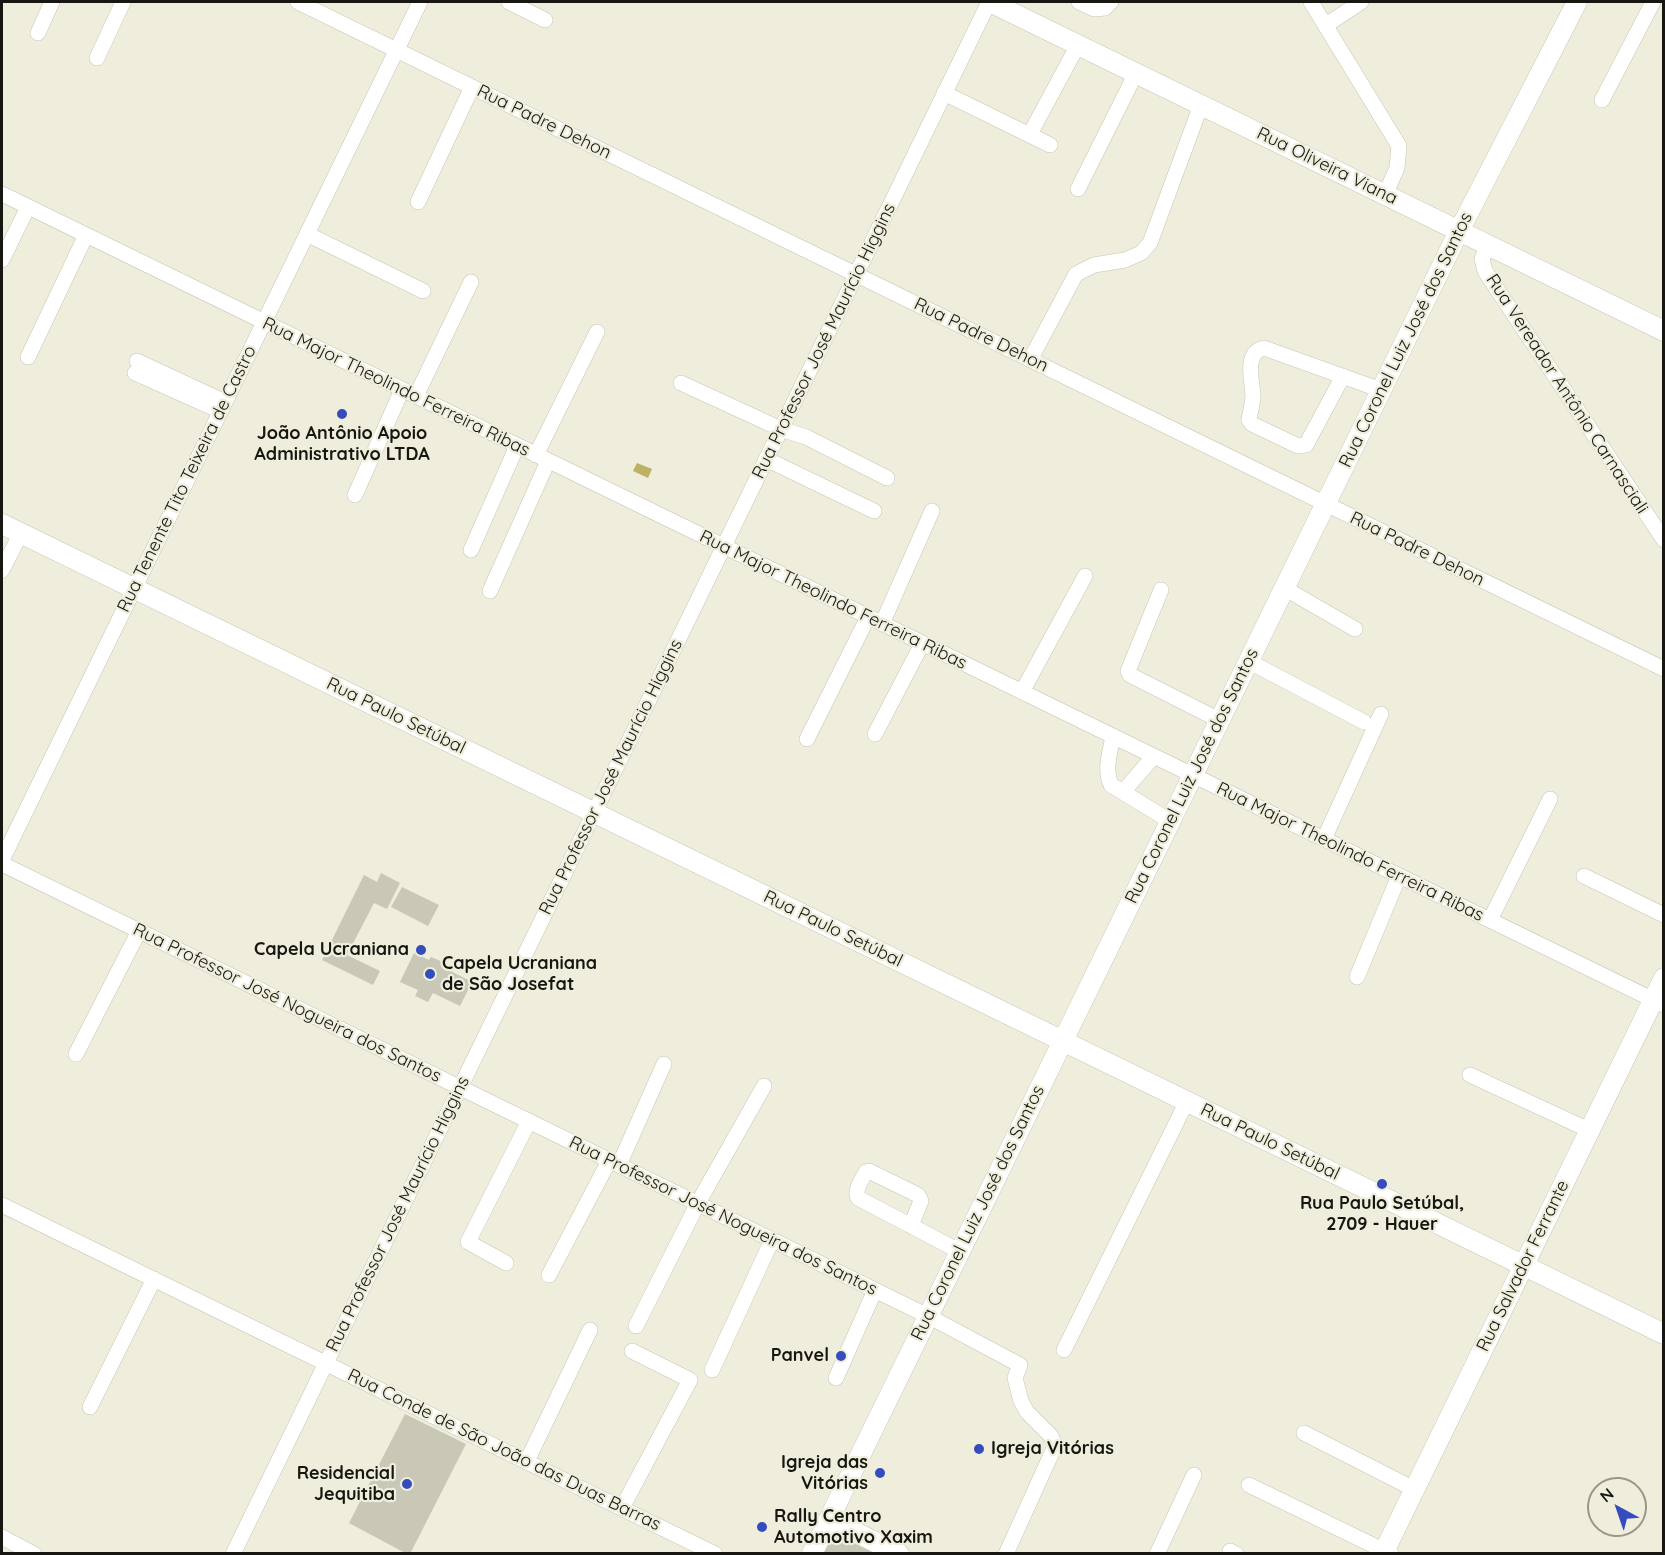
<!DOCTYPE html>
<meta charset="utf-8">
<style>
body{margin:0}
#map{position:relative;width:1665px;height:1555px;overflow:hidden;background:#efeddc;font-family:Quicksand,sans-serif}
canvas{display:block}
.frame{position:absolute;inset:0;border:3px solid #171610;pointer-events:none}
.north{position:absolute;left:1587px;top:1477px;width:60px;height:60px;box-sizing:border-box;background:#efeddc;border:2px solid #99978a;border-radius:50%;rotate:320deg;font-size:16px;font-weight:700;line-height:24px;text-align:center;color:#171610}
.north::after{content:'';display:block;margin:auto;width:21px;height:27px;background:#354cbe;clip-path:polygon(50% 0,100% 100%,50% 72%,0 100%)}
</style>
<div id="map">
<canvas width="1665" height="1555"></canvas>
<div class="frame"></div>
<div class="north">N</div>
</div>
<script>
const ctx = document.querySelector('canvas').getContext('2d');
ctx.lineJoin = 'round';
function fillPath(path, color) {
  ctx.fillStyle = color;
  ctx.fill(path, 'evenodd');
}
function trace(path, color, width, dash) {
  ctx.strokeStyle = color;
  ctx.lineWidth = width;
  ctx.lineCap = dash ? 'butt' : 'round';
  ctx.setLineDash(dash || []);
  ctx.stroke(path);
}
function write(font, color, halo, rows, align = 'center') {
  ctx.font = font + ' Quicksand,sans-serif';
  ctx.lineWidth = 4.5;
  ctx.setLineDash([]);
  ctx.textBaseline = 'middle';
  ctx.strokeStyle = halo;
  ctx.fillStyle = color;
  for (const [text, x, y, turn = 0] of rows) {
    ctx.save();
    ctx.translate(x, y);
    ctx.rotate((+turn || 0) * Math.PI / 180);
    ctx.textAlign = isNaN(turn) ? turn : align;
    if (halo) ctx.strokeText(text, 0, 0);
    ctx.fillText(text, 0, 0);
    ctx.restore();
  }
}
fillPath(new Path2D(`
 M637 463 652 469 648 478 633 471Z`), '#bdb264');
fillPath(new Path2D(`
 M381 873 400 883 387 909 374 903 347 955 380 971 373 985 322 960 364 875 377 882Z
 M402 887 439 905 428 926 391 907Z
 M414 953 429 960 431 957 443 962 441 966 472 982 460 1006 433 993 428 1002 415 996 418 990 400 982Z
 M405 1414 466 1444 410 1554H407L349 1523Z
 M831 1531 876 1554H820Z`), '#c9c7b6');
const minor = new Path2D(`
 M298 2 1664 669
 M509 2 545 20
 M1079 2 1094 9 1105 8 1111 2
 M1311 2 1399 146 1397 168 1385 195
 M1326 25 1361 2
 M38 33 52 2
 M97 58 123 2
 M944 93 1050 145
 M1602 100 1653 2
 M1030 134 1078 45
 M1078 189 1136 73
 M2 194 1664 1005
 M418 202 472 87
 M307 234 423 291
 M1488 245 1482 259 1485 271 1664 540
 M2 260 28 207
 M28 357 86 235
 M1030 360 1076 274 1094 265 1125 260 1141 253 1150 243 1201 105
 M137 361 225 402
 M135 373 220 411
 M1343 376 1306 445 1298 446 1252 424 1249 420C1250 412 1253 403 1253 395 1252 380 1244 352 1264 348L1381 390
 M681 383 781 429 806 437 887 478
 M416 396 471 282
 M536 455 597 332
 M766 459 874 511
 M355 495 402 390
 M471 550 517 446
 M2 570 21 533
 M1284 588 1355 629
 M1161 590 1128 671 1130 675 1219 720
 M490 591 548 461
 M882 624 932 511
 M1248 661 1364 722
 M1022 692 1085 576
 M875 734 922 644
 M1113 736C1110 753 1104 769 1111 785L1170 821
 M807 739 868 617
 M1123 792 1154 756
 M1324 839 1381 714
 M2 860 420 2
 M2 864 928 1316 1020 1365 1015 1378 1021 1401 1027 1412 1051 1436 1055 1446 1006 1554
 M1584 876 1664 915
 M1490 920 1550 799
 M1357 977 1399 876
 M76 1054 139 931
 M1470 1075 1589 1130
 M619 1165 664 1064
 M2 1205 715 1554
 M911 1226 921 1201 918 1195 869 1171 866 1172C862 1179 854 1190 858 1198L959 1251
 M506 1263 468 1242 529 1121
 M549 1275 609 1161
 M636 1326 698 1203 764 1086
 M1064 1350 1187 1101
 M712 1370 772 1240
 M836 1378 875 1290
 M90 1407 154 1279
 M1304 1433 1414 1489
 M527 1461 590 1330
 M1249 1485 1391 1554
 M622 1508 690 1380 632 1351
 M2 1537 34 1554
 M1230 1551 1236 1554
 M233 1554 989 2
 M1157 1554 1194 1475`);
const major = new Path2D(`
 M990 2 1664 331
 M2 524 1664 1334
 M829 1519 899 1554
 M812 1554 1459 231 1577 2
 M1383 1554 1664 978`);
trace(minor, '#c7c5b4', 16);
trace(major, '#c7c5b4', 21);
trace(minor, '#fff', 15);
trace(major, '#fff', 20);
for (const [x, y, r, color] of [
 [342,414,6,"#354cbe"],
 [421,950,6,"#354cbe"],
 [430,974,6,"#354cbe"],
 [1382,1184,6,"#354cbe"],
 [841,1356,6,"#354cbe"],
 [979,1449,6,"#354cbe"],
 [880,1473,6,"#354cbe"],
 [407,1484,6,"#354cbe"],
 [762,1527,6,"#354cbe"]
]) {
  const dot = new Path2D();
  dot.arc(x, y, r, 0, 2 * Math.PI);
  ctx.fillStyle = color;
  ctx.fill(dot);
  trace(dot, '#efeddc', 2);
}
write('18px', '#171610', '#efeddc', [
 ["Rua Padre Dehon",544,122,26],
 ["Rua Oliveira Viana",1327,166,26],
 ["Rua Padre Dehon",981,335,26],
 ["Rua Coronel Luiz José dos Santos",1406,340,-64],
 ["Rua Professor José Maurício Higgins",824,341,-64],
 ["Rua Major Theolindo Ferreira Ribas",396,387,26],
 ["Rua Vereador Antônio Carnasciali",1567,394,57],
 ["Rua Tenente Tito Teixeira de Castro",187,479,-64],
 ["Rua Padre Dehon",1417,549,26],
 ["Rua Major Theolindo Ferreira Ribas",833,600,26],
 ["Rua Paulo Setúbal",396,716,26],
 ["Rua Coronel Luiz José dos Santos",1192,776,-64],
 ["Rua Professor José Maurício Higgins",611,777,-64],
 ["Rua Major Theolindo Ferreira Ribas",1350,852,26],
 ["Rua Paulo Setúbal",833,929,26],
 ["Rua Professor José Nogueira dos Santos",287,1003,26],
 ["Rua Paulo Setúbal",1270,1142,26],
 ["Rua Coronel Luiz José dos Santos",978,1213,-64],
 ["Rua Professor José Maurício Higgins",398,1214,-64],
 ["Rua Professor José Nogueira dos Santos",723,1216,26],
 ["Rua Salvador Ferrante",1523,1266,-64],
 ["Rua Conde de São João das Duas Barras",504,1450,26]
]);
write('bold 18px', '#171610', '#efeddc', [
 ["João Antônio Apoio",342,434,"center"],
 ["Administrativo LTDA",342,455,"center"],
 ["Capela Ucraniana",409,950],
 ["Capela Ucraniana",442,964,"left"],
 ["de São Josefat",442,985,"left"],
 ["Rua Paulo Setúbal,",1382,1204,"center"],
 ["2709 - Hauer",1382,1225,"center"],
 ["Panvel",829,1356],
 ["Igreja Vitórias",991,1449,"left"],
 ["Igreja das",868,1463],
 ["Vitórias",868,1484],
 ["Residencial",395,1474],
 ["Jequitiba",395,1495],
 ["Rally Centro",774,1517,"left"],
 ["Automotivo Xaxim",774,1538,"left"]
], 'right');
</script>
